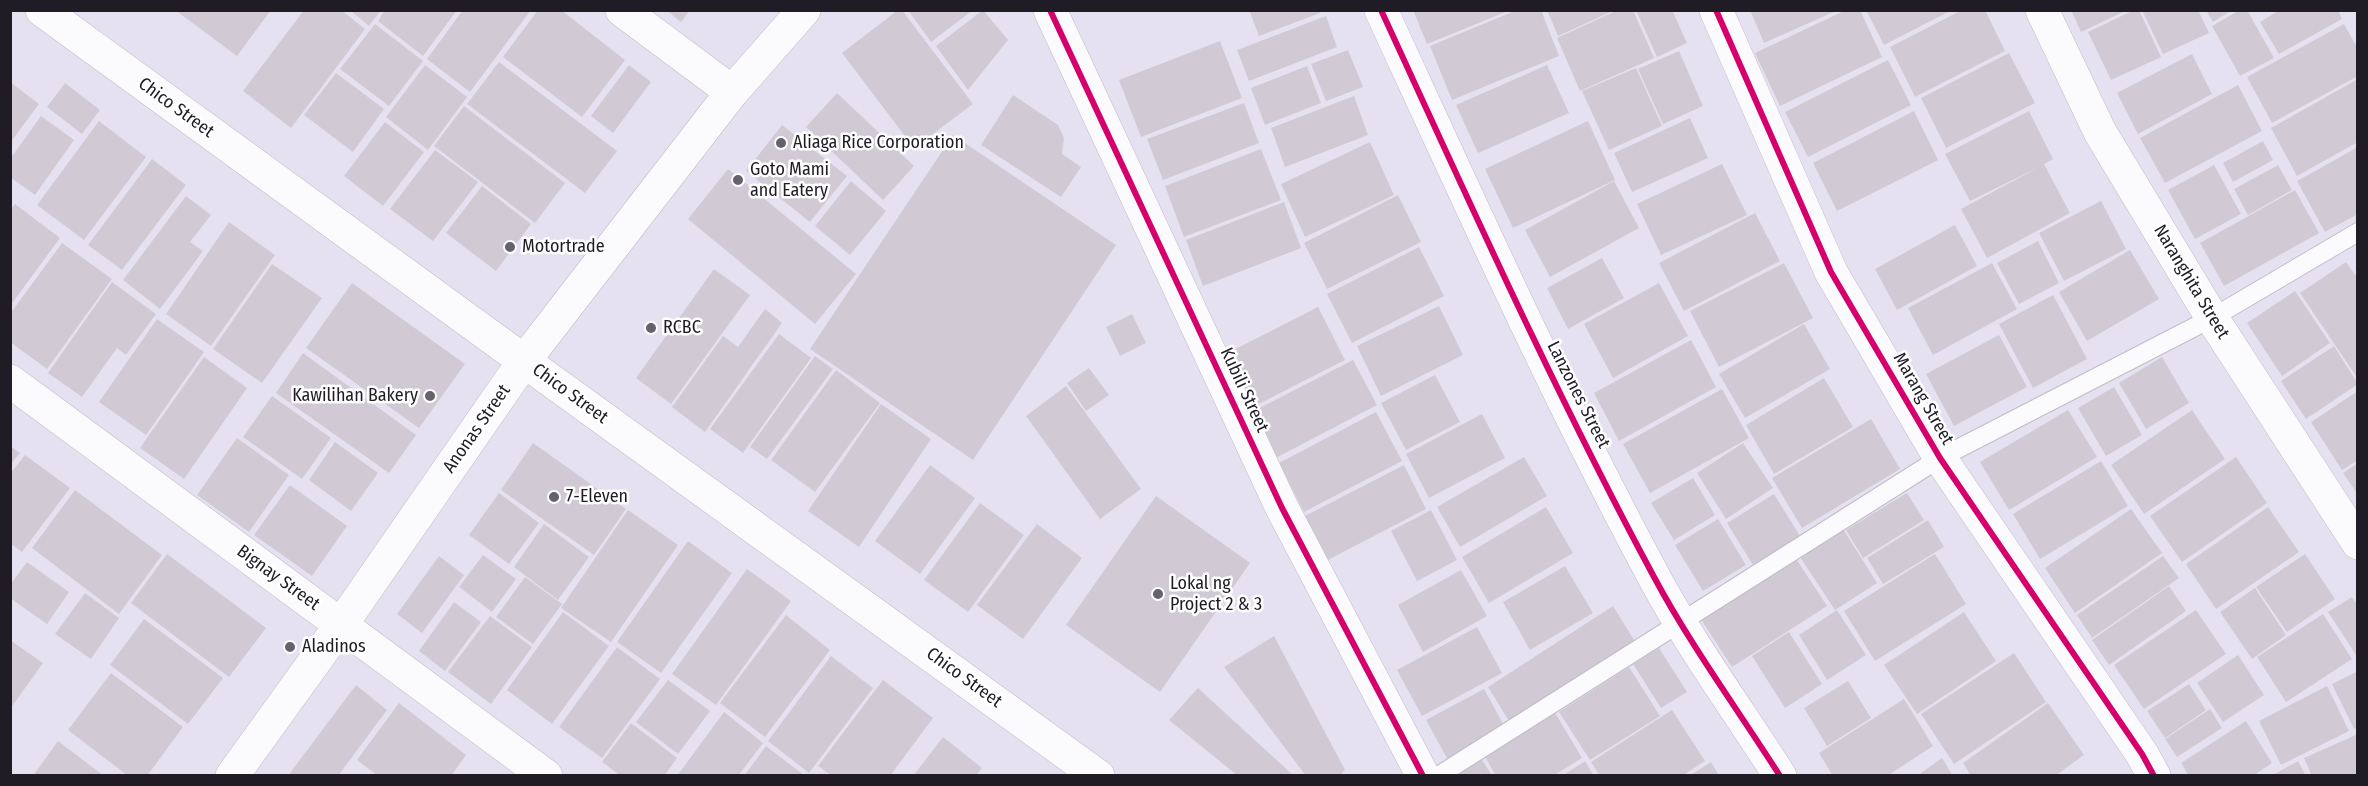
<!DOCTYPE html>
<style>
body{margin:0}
#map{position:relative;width:2368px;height:786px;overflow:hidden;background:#e6e1f1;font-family:"Fira Sans Condensed",sans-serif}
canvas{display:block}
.frame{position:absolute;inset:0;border:12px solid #1f1c26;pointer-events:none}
</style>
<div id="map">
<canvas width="2368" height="786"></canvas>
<div class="frame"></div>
</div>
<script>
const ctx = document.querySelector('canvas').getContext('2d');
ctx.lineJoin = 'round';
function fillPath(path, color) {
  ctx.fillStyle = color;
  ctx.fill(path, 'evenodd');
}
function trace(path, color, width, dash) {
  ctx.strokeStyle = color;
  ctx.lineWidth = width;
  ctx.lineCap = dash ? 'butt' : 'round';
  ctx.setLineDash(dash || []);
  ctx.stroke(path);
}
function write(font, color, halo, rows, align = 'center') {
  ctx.font = font + ' "Fira Sans Condensed",sans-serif';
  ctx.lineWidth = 5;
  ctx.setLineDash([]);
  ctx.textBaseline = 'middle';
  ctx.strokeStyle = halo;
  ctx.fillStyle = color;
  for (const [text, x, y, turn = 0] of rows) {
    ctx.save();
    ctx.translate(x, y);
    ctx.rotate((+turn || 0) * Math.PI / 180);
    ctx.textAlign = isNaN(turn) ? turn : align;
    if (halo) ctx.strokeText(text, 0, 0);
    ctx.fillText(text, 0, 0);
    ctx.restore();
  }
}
fillPath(new Path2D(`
 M175 10H271L237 56Z
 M304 10H341L365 29 291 128 243 91Z
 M350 10H381L369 26Z
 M385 10H457L423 56 378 21Z
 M463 10H531L470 92 427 59Z
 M538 10H561L625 60 582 117 503 57Z
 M666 10H690L681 22Z
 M898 10H902L973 104 914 148 842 53Z
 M908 10H973L931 42Z
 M983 10 1008 40 968 90 936 46Z
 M1249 10H1319L1320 13 1259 36Z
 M1413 10H1508V11L1427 44Z
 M1517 10H1541L1559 56 1452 100 1430 46Z
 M1547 10H1615L1558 36Z
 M1618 10H1633L1654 58 1580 91 1557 38Z
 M1636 10H1672L1687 43 1657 57Z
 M1750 10H1838L1764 43Z
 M1846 10H1860L1882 57 1780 106 1755 53Z
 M1866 10H1952L1884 45Z
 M1962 10H1985L2005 51 1915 97 1890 47Z
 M2071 10H2127L2081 32Z
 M2134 10H2139L2161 57 2111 80 2088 32Z
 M2142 10H2198L2209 33 2163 54Z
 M2206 10H2232L2213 22Z
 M2240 10H2247L2274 58 2240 76 2212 26Z
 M2280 10H2338L2342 19 2279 54 2260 22Z
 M1326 16 1337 47 1249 81 1237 50Z
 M375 24 423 61 389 106 340 69Z
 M2344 24 2358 49V76L2272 123 2247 77Z
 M1220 41 1242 98 1141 137 1119 80Z
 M1348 50 1363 87 1326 101 1311 64Z
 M1679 51 1703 106 1663 124 1638 69Z
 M2009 53 2035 103 1946 148 1921 98Z
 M2192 54 2212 94 2138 134 2117 93Z
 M1888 60 1911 105 1808 157 1785 112Z
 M499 62 617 151 585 193 467 104Z
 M425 65 467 97 428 150 386 117Z
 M629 65 651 82 613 133 591 116Z
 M1547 65 1569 113 1478 153 1456 105Z
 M1307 66 1321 103 1265 125 1251 88Z
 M1636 68 1662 126 1609 150 1582 91Z
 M336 73 384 109 353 152 304 115Z
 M2358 79V142L2297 176 2271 128Z
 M10 82 39 104 10 143Z
 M65 83 100 110 82 134 47 107Z
 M2238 85 2262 131 2165 183 2140 138Z
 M837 93 914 166 883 200 806 127Z
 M1013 95 1058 125 1064 138 1062 154 1081 167 1061 197 981 145Z
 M1354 96 1368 135 1285 167 1271 128Z
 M1244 103 1259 143 1163 180 1147 139Z
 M464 106 565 183 535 223 434 146Z
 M1914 111 1938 160 1837 211 1813 163Z
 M2029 111 2053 159 2044 164 2070 213 1987 258 1961 209 2039 167 1970 201 1945 154Z
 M41 116 74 140 35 195 10 177V159Z
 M1690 118 1708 158 1632 192 1614 153Z
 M99 121 146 157 84 240 37 205Z
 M1588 121 1615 180 1513 228 1485 169Z
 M385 122 424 152 383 206 344 176Z
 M782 125 847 176 810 222 746 171Z
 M953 135 1116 245 973 460 810 349Z
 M2263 141 2273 160 2233 182 2223 163Z
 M1370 142 1394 195 1305 237 1281 184Z
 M2358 147V214L2325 232 2297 181Z
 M1261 149 1281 200 1184 237 1165 186Z
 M435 150 478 182 433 241 390 209Z
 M152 159 186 185 122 270 88 245Z
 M1722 164 1747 215 1661 255 1637 204Z
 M2214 165 2241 214 2195 239 2168 190Z
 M2278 165 2292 190 2248 215 2234 189Z
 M728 169 856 274 815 324 688 219Z
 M851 181 886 211 850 255 815 226Z
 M1614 181 1639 228 1550 277 1525 230Z
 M482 186 531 224 496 271 446 233Z
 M2295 190 2319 233 2224 286 2200 243Z
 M1398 195 1421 242 1327 289 1304 243Z
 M186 196 211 215 190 242 203 251 160 309 123 280Z
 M2101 201 2126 249 2064 281 2039 233Z
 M1284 202 1301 248 1203 286 1186 240Z
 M15 204 60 238 10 306V210Z
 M1755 213 1780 261 1684 311 1659 263Z
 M229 222 275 255 211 346 166 314Z
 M1955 225 1977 266 1897 310 1875 269Z
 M2038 241 2059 283 2019 304 1997 263Z
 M62 243 112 279 47 369 10 342V314Z
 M1419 247 1444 296 1352 343 1327 294Z
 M2130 250 2159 299 2087 341 2059 292Z
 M1602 258 1624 298 1568 329 1547 288Z
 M2346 262 2358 279V379L2300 293Z
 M1784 263 1813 318 1719 367 1690 311Z
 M1992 263 2017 309 1933 355 1908 308Z
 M272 264 322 298 262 383 213 349Z
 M714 269 750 295 671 404 636 378Z
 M112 282 156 314 126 355 117 348 82 397 48 373Z
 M352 283 465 364 419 428 306 348Z
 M1659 283 1688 336 1613 378 1584 324Z
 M2295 291 2330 343 2282 376 2247 323Z
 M2053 295 2087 359 2033 388 1999 324Z
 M1439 306 1463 355 1381 396 1357 346Z
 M1318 307 1345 360 1245 411 1218 358Z
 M765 309 782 323 705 432 672 407 723 336 738 347Z
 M1132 314 1146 343 1120 356 1106 327Z
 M157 319 204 352 146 435 99 402Z
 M1804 324 1830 369 1745 418 1719 374Z
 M779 334 811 358 743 453 710 429Z
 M1999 335 2027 387 1954 426 1926 374Z
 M1691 340 1716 387 1619 441 1594 393Z
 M2334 346 2358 384 2306 419 2281 381Z
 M303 353 416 435 389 473 276 393Z
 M815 356 833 369 767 459 750 447Z
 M204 357 247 388 184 479 140 448Z
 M2162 357 2189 403 2146 429 2119 383Z
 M1353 360 1377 405 1270 461 1246 415Z
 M1089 368 1109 395 1086 411 1067 383Z
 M836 370 880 403 815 492 771 460Z
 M1435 375 1460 422 1406 450 1381 403Z
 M1824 378 1853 427 1774 474 1746 425Z
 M1066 386 1141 489 1100 519 1026 416Z
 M2114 387 2142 435 2106 456 2078 408Z
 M1722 389 1749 438 1650 493 1623 444Z
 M2358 391V460L2342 470 2311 422Z
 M272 396 331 438 302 479 243 437Z
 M881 404 931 439 859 547 808 511Z
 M2068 410 2097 457 2009 510 1980 462Z
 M2192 410 2225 459 2144 514 2111 465Z
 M1376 412 1402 461 1304 512 1279 463Z
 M1482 414 1505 458 1429 498 1406 454Z
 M1871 419 1900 469 1802 528 1772 478Z
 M237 438 289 475 249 532 197 495Z
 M335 442 378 473 351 511 309 480Z
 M533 443 626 509 594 555 501 490Z
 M1743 443 1773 488 1726 519 1697 473Z
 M10 446 20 453 10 465Z
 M25 455 70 488 22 552 10 543V474Z
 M1524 457 1547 496 1460 547 1437 507Z
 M2236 457 2267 503 2182 562 2150 516Z
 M2101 461 2128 506 2040 559 2013 514Z
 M2358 463V495L2343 473Z
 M930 465 975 498 920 574 875 541Z
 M1404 465 1426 509 1326 561 1303 517Z
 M1693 478 1715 515 1674 540 1651 503Z
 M290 485 347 526 312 576 254 535Z
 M75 490 162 555 119 614 32 548Z
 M499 493 539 523 509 564 469 535Z
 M1907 493 1924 520 1863 558 1846 530Z
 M1774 494 1800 536 1753 565 1727 523Z
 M1156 496 1250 563 1160 692 1066 625Z
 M980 503 1024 535 968 612 924 580Z
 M1546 507 1573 553 1489 603 1462 557Z
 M2268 507 2299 552 2216 609 2186 564Z
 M2131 509 2162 553 2075 613 2045 568Z
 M628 510 678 545 611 642 561 608Z
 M1431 510 1457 560 1417 581 1391 531Z
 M1718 519 1746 565 1703 591 1675 545Z
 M1928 520 1944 547 1883 584 1867 558Z
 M544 524 589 557 558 600 514 567Z
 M1037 524 1082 558 1023 639 977 605Z
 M1843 529 1877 583 1835 610 1800 557Z
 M688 541 732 573 661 673 617 642Z
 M167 554 266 628 229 677 131 603Z
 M1935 554 1966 604 1875 661 1844 611Z
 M2305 554 2335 599 2287 632 2256 587Z
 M483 555 516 579 492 612 459 587Z
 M439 556 464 575 422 633 397 614Z
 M2163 556 2179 578 2092 638 2077 615Z
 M1795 557 1827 606 1732 667 1700 618Z
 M27 562 69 592 47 624 10 598V585Z
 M1565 566 1593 613 1530 650 1503 602Z
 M747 569 791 601 716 705 672 674Z
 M1461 570 1487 616 1423 652 1398 605Z
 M525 577 562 604 533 644 496 617Z
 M2169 586 2186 611 2109 665 2092 640Z
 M2255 588 2286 635 2252 659 2220 612Z
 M85 593 119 618 91 659 55 634Z
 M2352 597 2358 606V658L2328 612Z
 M454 602 481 622 445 671 419 651Z
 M1613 606 1637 645 1512 726 1488 687Z
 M1837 610 1866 655 1827 680 1799 635Z
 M2196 610 2226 654 2144 709 2114 665Z
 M563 612 609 646 552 724 507 690Z
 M1964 612 1996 661 1917 714 1884 665Z
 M2323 614 2352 659 2286 702 2257 657Z
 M786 615 830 650 765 737 720 703Z
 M490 616 532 647 491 704 448 672Z
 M144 619 223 678 188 724 110 665Z
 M1477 627 1502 673 1422 716 1397 670Z
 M1789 632 1822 684 1785 708 1752 656Z
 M1274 636 1345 770 1339 776H1306L1224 667Z
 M10 640 43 663 10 709Z
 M617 647 660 679 602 758 559 727Z
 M1659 648 1687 692 1661 708 1633 664Z
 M2014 653 2046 702 1954 764 1921 714Z
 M2238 655 2264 695 2223 722 2197 683Z
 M831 656 873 688 809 773 768 741Z
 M1629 667 1660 716 1590 760 1559 712Z
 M2358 671V727L2354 729 2332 684Z
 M111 673 183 727 147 776H128L68 730Z
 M668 680 710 711 678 754 636 722Z
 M883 680 933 718 890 776H832L818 766Z
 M1848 681 1871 718 1827 746 1804 708Z
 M2189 684 2206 710 2165 738 2147 711Z
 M356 685 387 710 338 776H293L290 773Z
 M2327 686 2349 731 2281 765 2259 721Z
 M1198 688 1294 776H1238L1169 720Z
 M1484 689 1506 729 1448 760 1426 720Z
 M1904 699 1933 746 1887 776H1833L1819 753Z
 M399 703 466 755 451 776H378L357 760Z
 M2048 703 2084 755 2055 776H1971L1963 763Z
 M2210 709 2222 728 2177 757 2165 739Z
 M1672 710 1705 761 1682 776H1600L1591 762Z
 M1554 711 1582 758 1553 776H1496L1483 753Z
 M724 712 763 743 738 776H677Z
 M2246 721 2272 763 2253 776H2189L2181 763Z
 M631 723 677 758 664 776H621L602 762Z
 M2358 734V776H2312L2304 758Z
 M943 737 982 768 976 776H913Z
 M58 741 104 776H33Z
 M766 746 805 776H744Z
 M1480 756 1492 776H1458L1455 770Z
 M1942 758 1953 776H1917Z
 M1585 761 1594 776H1562Z
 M2298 761 2306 776H2271Z
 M1711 762 1719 776H1689Z`), '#d1cad5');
const service = new Path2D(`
 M1438 776 1940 458 2212 318 2358 232`);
const minor = new Path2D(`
 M622 10 732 92
 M1050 10 1282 508 1423 776
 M1381 10C1469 201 1555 393 1654 577 1691 646 1738 710 1780 776
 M1716 10 1831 272 1940 458 2142 754 2154 776
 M2042 10 2100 132 2212 318 2358 543
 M524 361 1098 776
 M10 381 546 776`);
const secondary = new Path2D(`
 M42 10 524 361
 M232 776 341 625 524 361 732 92 804 10`);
trace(service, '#c0bcc8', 20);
trace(minor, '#c0bcc8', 34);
trace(secondary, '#c0bcc8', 34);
trace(service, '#fbfafd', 18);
trace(minor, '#fbfafd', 33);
trace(secondary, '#fbfafd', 33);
trace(new Path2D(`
 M1050 10 1282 508 1423 776
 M1381 10C1469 201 1555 393 1654 577 1691 646 1738 710 1780 776
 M1716 10 1831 272 1940 458 2142 754 2154 776`), '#d6006c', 6);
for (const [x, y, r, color] of [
 [781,143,6,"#65616d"],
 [738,180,6,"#65616d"],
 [510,247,6,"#65616d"],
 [651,328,6,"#65616d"],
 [430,396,6,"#65616d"],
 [554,497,6,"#65616d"],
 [1158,594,6,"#65616d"],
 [290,647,6,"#65616d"]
]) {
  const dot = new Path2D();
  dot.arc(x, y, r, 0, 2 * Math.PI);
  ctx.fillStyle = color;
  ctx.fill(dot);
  trace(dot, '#fff', 2);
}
write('18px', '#1f1c26', '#fff', [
 ["Chico Street",176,108,36],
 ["Naranghita Street",2191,282,59],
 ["Kubili Street",1244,390,65],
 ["Chico Street",570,394,36],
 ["Lanzones Street",1578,395,63],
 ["Marang Street",1923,399,60],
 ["Anonas Street",477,429,-55],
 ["Bignay Street",278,578,36],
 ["Chico Street",964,678,36]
]);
write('18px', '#1f1c26', '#fff', [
 ["Aliaga Rice Corporation",793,143],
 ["Goto Mami",750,170],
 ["and Eatery",750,191],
 ["Motortrade",522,247],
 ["RCBC",663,328],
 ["Kawilihan Bakery",418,396,"right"],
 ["7-Eleven",566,497],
 ["Lokal ng",1170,584],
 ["Project 2 & 3",1170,605],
 ["Aladinos",302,647]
], 'left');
</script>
